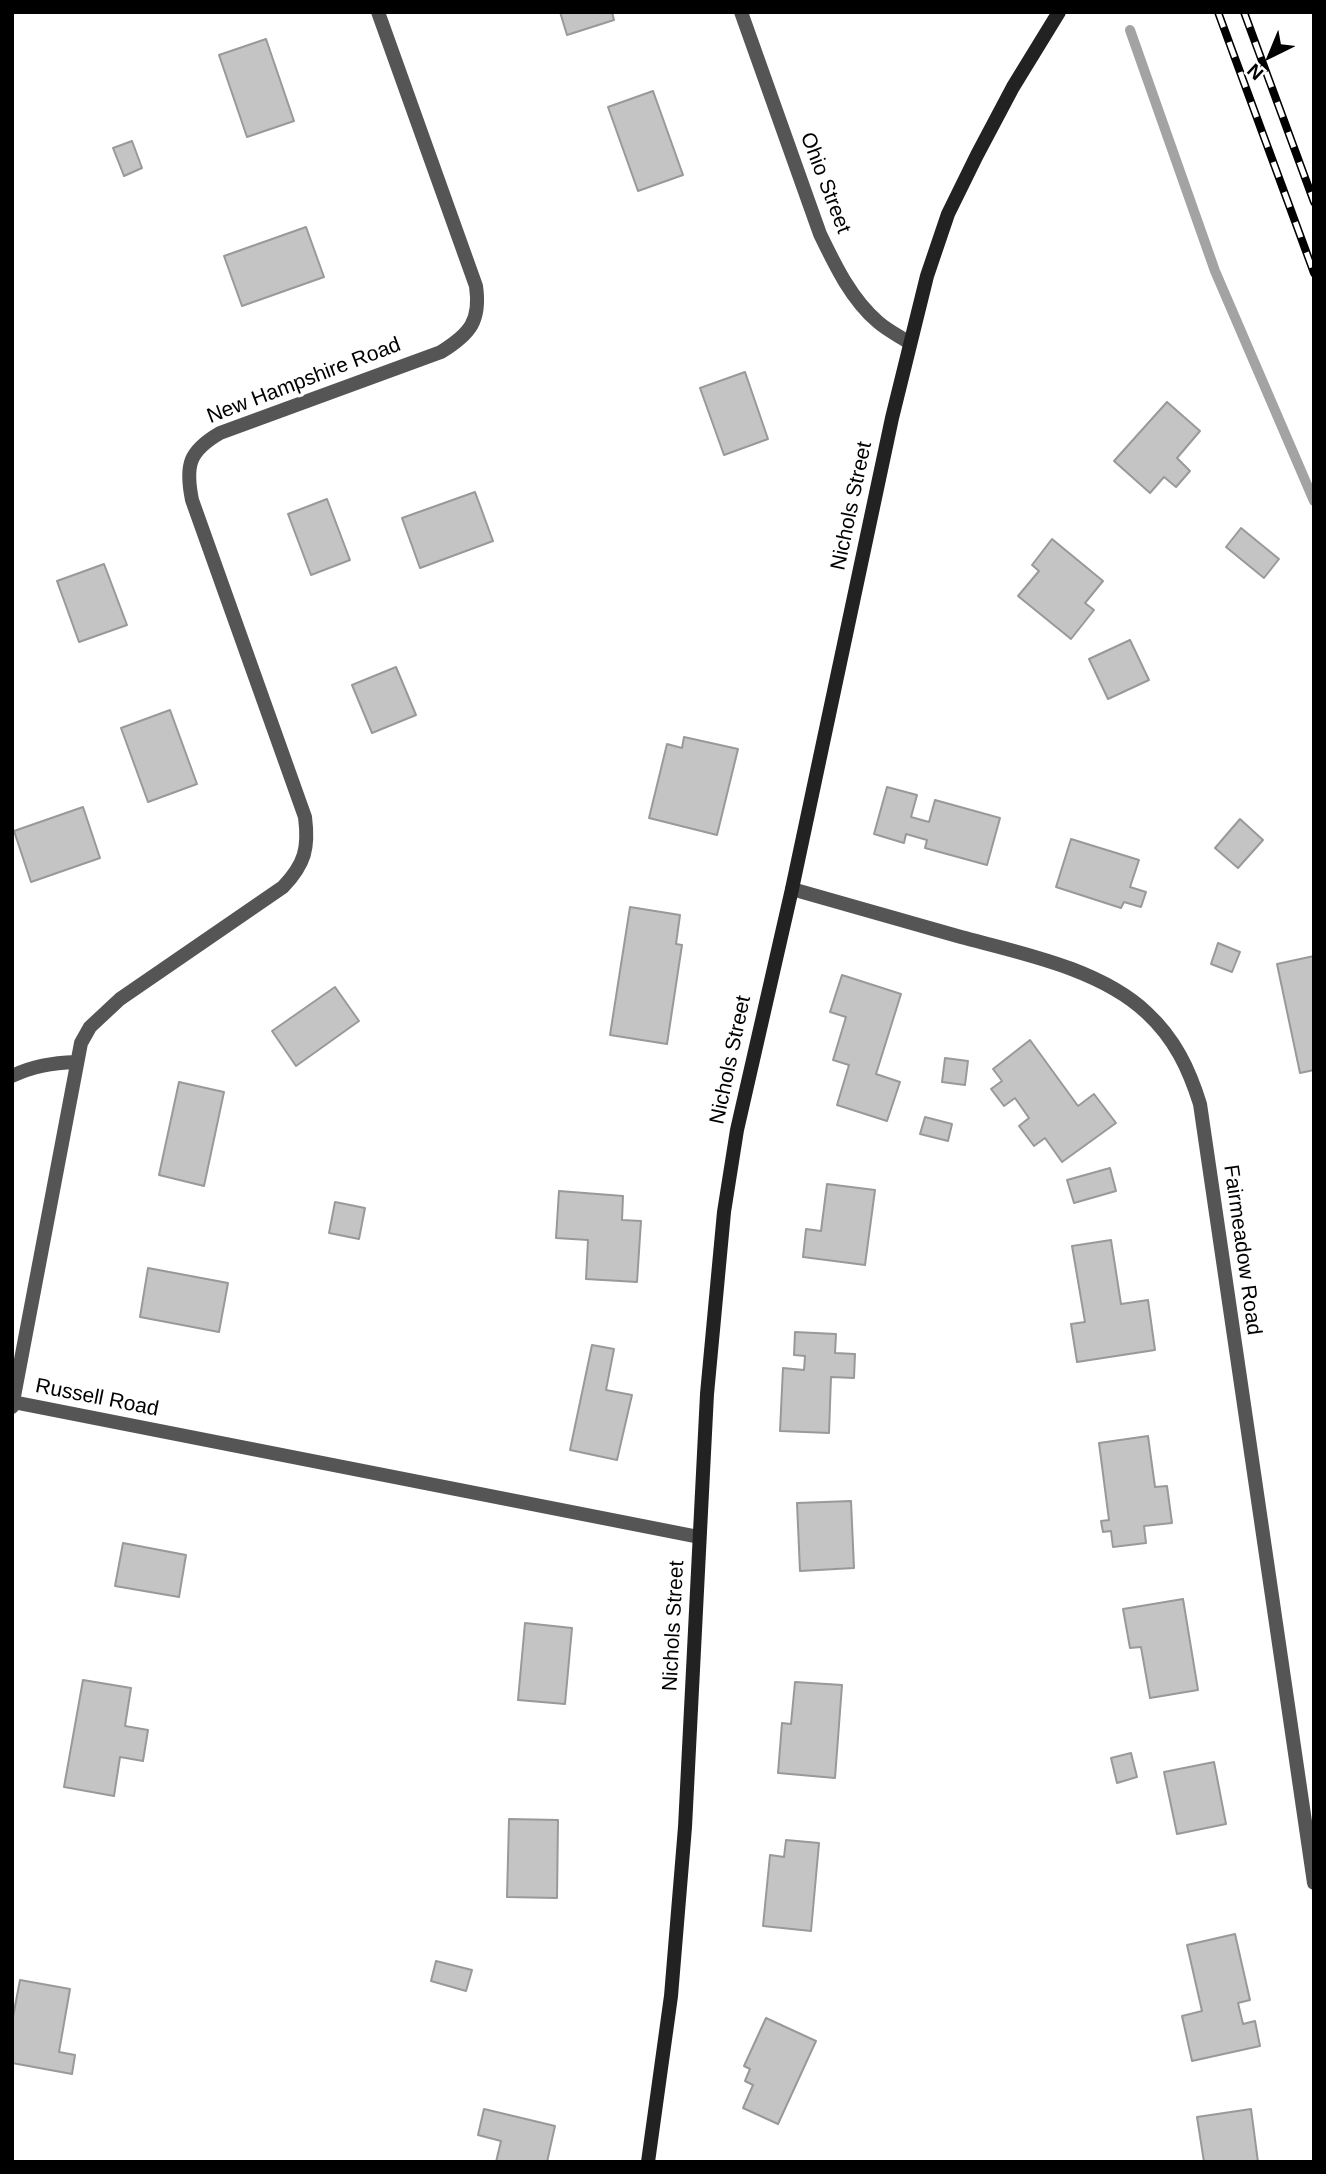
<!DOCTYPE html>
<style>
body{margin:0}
#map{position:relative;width:1326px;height:2174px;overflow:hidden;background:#fff;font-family:Arial,sans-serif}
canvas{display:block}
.frame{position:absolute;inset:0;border:14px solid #000;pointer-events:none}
.north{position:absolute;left:1235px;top:21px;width:70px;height:70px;-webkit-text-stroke:5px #fff;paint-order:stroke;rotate:223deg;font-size:19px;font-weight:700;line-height:28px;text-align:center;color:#000}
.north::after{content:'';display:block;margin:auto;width:24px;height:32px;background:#000;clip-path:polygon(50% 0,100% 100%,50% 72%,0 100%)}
</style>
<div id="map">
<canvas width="1326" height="2174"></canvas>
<div class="frame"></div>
<div class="north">N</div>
</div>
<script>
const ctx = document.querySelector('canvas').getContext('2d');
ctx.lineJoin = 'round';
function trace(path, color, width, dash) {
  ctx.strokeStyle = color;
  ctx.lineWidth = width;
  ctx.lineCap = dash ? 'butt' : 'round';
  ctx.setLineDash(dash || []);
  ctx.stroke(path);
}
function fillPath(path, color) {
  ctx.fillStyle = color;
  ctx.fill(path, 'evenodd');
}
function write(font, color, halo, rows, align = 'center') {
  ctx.font = font + ' Arial,sans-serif';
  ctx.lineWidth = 7;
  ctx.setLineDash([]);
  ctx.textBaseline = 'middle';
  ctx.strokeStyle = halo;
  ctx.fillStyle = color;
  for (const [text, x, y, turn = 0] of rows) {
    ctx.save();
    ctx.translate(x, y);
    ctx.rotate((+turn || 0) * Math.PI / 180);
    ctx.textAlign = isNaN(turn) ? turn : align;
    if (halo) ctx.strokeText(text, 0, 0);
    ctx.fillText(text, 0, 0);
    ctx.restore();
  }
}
trace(new Path2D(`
 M1130 30 1215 271 1314 501`), '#a3a3a3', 10);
const building = new Path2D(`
 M560 12H612L614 20 567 35Z
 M266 39 294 121 247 137 219 55Z
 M653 91 683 175 638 191 608 107Z
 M132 141 142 168 124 176 113 148Z
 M306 227 324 277 242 306 224 256Z
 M745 372 768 439 724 455 700 388Z
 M1167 402 1200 431 1177 458 1190 471 1176 487 1164 477 1150 493 1114 461Z
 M475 492 493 541 420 568 402 518Z
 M327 499 350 560 311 575 288 514Z
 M1241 528 1279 559 1264 578 1226 547Z
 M1052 539 1103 581 1085 603 1094 610 1071 639 1018 596 1039 571 1032 565Z
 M104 564 127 625 79 642 57 581Z
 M1130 640 1149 680 1108 699 1089 659Z
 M396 667 416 715 372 733 352 685Z
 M170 710 197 784 148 802 121 728Z
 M684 737 738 749 717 835 649 818 667 744 682 748Z
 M887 787 917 795 911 817 929 822 935 800 1000 818 987 865 925 848 927 840 906 834 904 843 874 834Z
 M83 807 100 858 31 882 14 831Z
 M1240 819 1263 840 1238 868 1215 848Z
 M1071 839 1139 860 1130 887 1146 892 1141 907 1124 902 1121 908 1056 887Z
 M630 907 680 915 676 944 682 945 667 1044 610 1035Z
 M1218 943 1240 952 1232 972 1211 964Z
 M1314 956V1070L1300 1073 1277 964Z
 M842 975 901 994 876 1074 900 1082 887 1121 837 1105 849 1065 833 1060 846 1017 830 1012Z
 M335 987 359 1021 296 1066 272 1031Z
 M1030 1040 1078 1106 1094 1094 1116 1123 1062 1162 1045 1138 1034 1146 1019 1126 1029 1118 1015 1098 1004 1106 991 1089 1002 1081 993 1069Z
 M945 1058 968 1061 965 1085 942 1082Z
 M179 1082 224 1092 204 1186 159 1175Z
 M925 1117 952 1124 948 1141 920 1134Z
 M1110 1168 1116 1191 1074 1203 1067 1180Z
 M827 1184 875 1190 865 1265 803 1257 806 1229 821 1231Z
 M559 1191 623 1196 622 1220 641 1221 637 1282 586 1279 588 1240 556 1238Z
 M335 1202 365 1208 359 1239 329 1233Z
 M1111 1240 1121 1304 1148 1300 1155 1350 1077 1362 1071 1324 1085 1322 1072 1246Z
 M148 1268 228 1283 219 1332 140 1317Z
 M795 1332 836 1334 835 1353 855 1354 854 1378 831 1377 829 1433 780 1431 783 1368 804 1370 805 1356 794 1355Z
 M592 1345 614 1349 606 1390 632 1395 617 1460 570 1450Z
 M1148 1436 1155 1487 1167 1486 1172 1523 1144 1526 1146 1543 1113 1547 1111 1531 1103 1532 1101 1521 1109 1520 1099 1443Z
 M851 1501 854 1568 800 1571 797 1503Z
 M123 1543 186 1555 179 1597 115 1586Z
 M1183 1599 1198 1690 1150 1698 1141 1647 1130 1648 1123 1609Z
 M525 1623 572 1628 565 1704 518 1700Z
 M83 1680 131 1688 125 1726 148 1730 143 1761 120 1757 114 1796 64 1787Z
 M795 1682 842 1685 835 1778 778 1773 782 1723 791 1724Z
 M1131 1753 1137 1777 1117 1783 1111 1758Z
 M1214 1762 1226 1824 1177 1834 1164 1772Z
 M509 1819 558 1820 557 1898 507 1897Z
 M786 1840 819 1843 811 1931 763 1926 770 1855 784 1857Z
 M1235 1934 1250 2000 1238 2003 1243 2024 1255 2021 1260 2046 1192 2061 1182 2016 1202 2011 1187 1945Z
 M436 1961 472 1970 466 1991 431 1981Z
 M20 1980 70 1989 59 2052 75 2055 72 2074 12 2063V2022Z
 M766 2018 816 2041 778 2124 743 2108 753 2085 745 2081 750 2069 744 2066Z
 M484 2109 555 2126 547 2162H496L501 2141 478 2135Z
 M1251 2109 1258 2162H1204L1197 2117Z`);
fillPath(building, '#c4c4c4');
trace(building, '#999', 2);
trace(new Path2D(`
 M741 12 820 234C835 265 851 299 878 322 887 330 899 336 910 343
 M792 889C848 905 905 921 961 937 1021 953 1101 969 1147 1013 1175 1039 1189 1069 1200 1104L1314 1883
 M12 1076C33 1066 52 1063 76 1062
 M13 1402 699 1537
 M12 1407 81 1043 90 1027 120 999 283 887C305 864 309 848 305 817L192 500C185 465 189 451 220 433L441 352C470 334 481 321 476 286L378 12`), '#555', 14);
trace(new Path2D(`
 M648 2162 671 1996 685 1827 707 1394 724 1212 737 1130 792 889 892 418 927 276 948 214 977 155 1013 87 1059 12`), '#222', 14);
const rail = new Path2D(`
 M1218 12 1314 273
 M1244 12 1314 202`);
trace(rail, '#000', 8);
trace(rail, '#fff', 5, [16]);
write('21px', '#000', '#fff', [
 ["Ohio Street",825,183,69],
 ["New Hampshire Road",304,381,-21],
 ["Nichols Street",852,506,-78],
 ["Nichols Street",731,1060,-78],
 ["Fairmeadow Road",1242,1250,82],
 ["Russell Road",97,1398,11],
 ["Nichols Street",674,1626,-87]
]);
</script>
